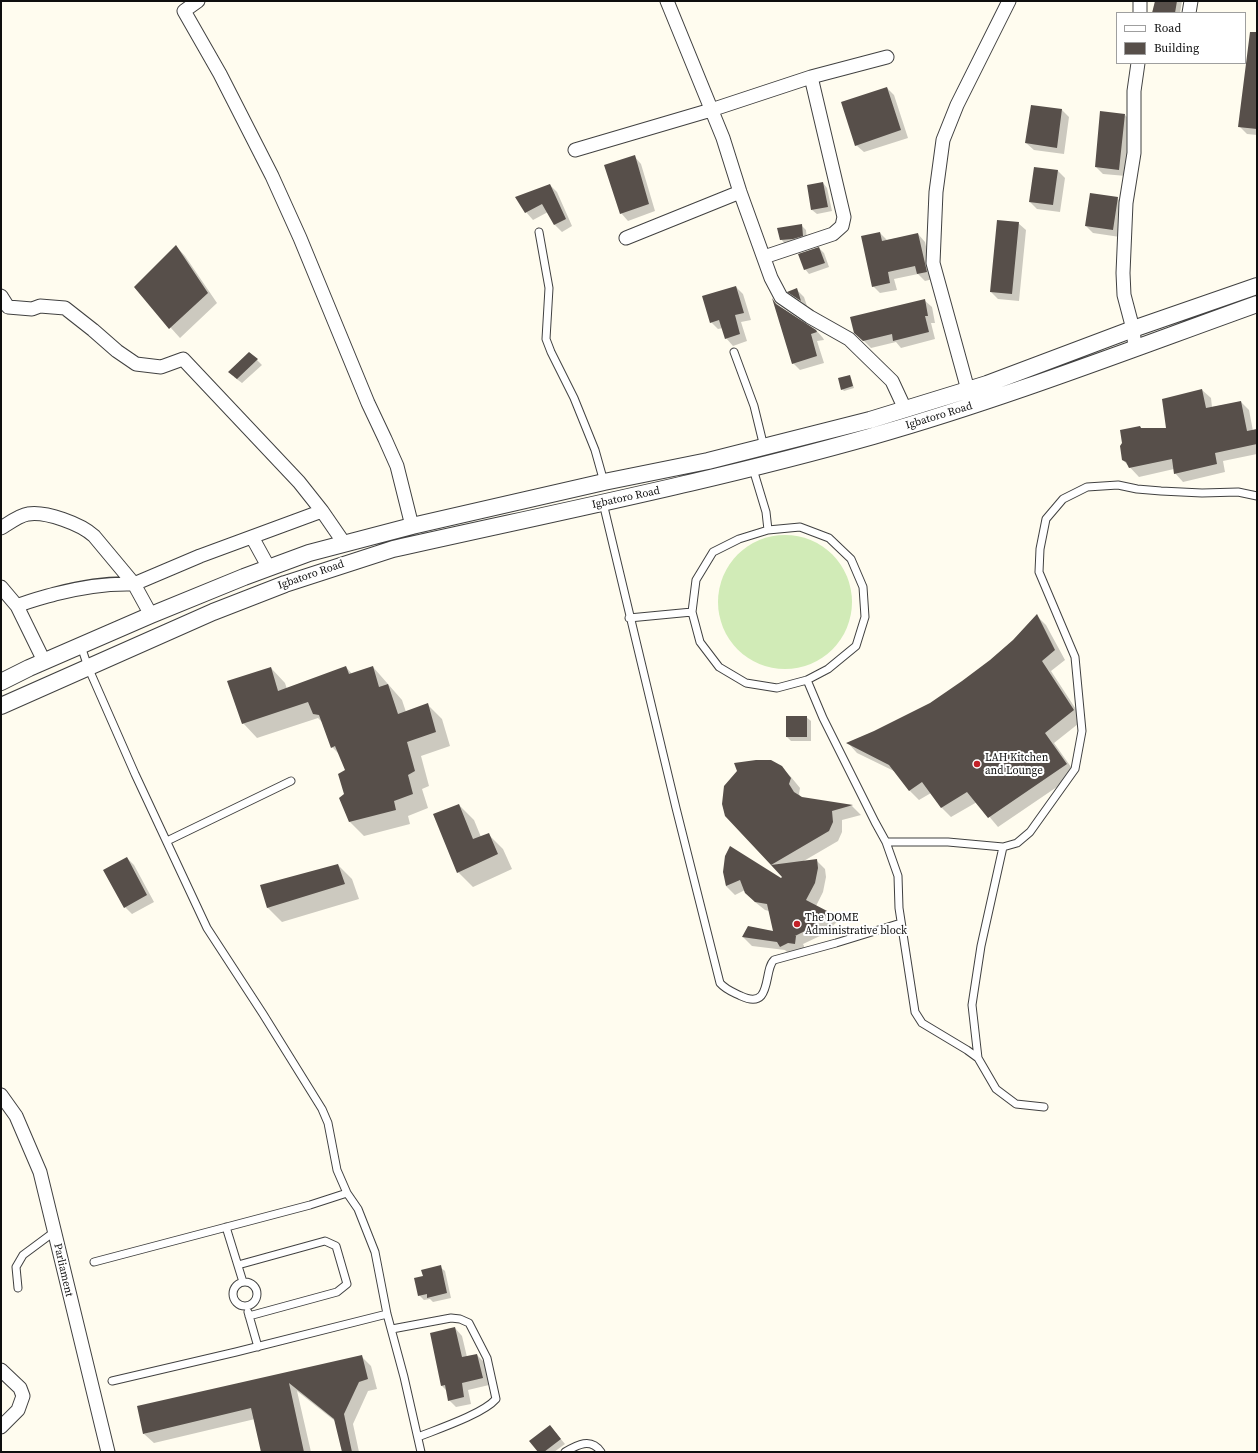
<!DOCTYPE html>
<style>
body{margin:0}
#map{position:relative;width:1258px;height:1453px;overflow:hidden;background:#fffcef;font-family:"Source Serif 4",serif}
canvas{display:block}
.frame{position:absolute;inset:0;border:2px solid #0e0e0e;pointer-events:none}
.legend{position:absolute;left:1116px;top:12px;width:130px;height:52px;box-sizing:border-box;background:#fff;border:1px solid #9f9f9f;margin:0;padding:5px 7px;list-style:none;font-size:12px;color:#0e0e0e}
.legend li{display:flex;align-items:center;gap:8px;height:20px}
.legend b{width:20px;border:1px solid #9f9f9f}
</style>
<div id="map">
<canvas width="1258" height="1453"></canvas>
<div class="frame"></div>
<ul class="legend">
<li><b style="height:5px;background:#fff"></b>Road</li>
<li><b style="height:11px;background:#574f4a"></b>Building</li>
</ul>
</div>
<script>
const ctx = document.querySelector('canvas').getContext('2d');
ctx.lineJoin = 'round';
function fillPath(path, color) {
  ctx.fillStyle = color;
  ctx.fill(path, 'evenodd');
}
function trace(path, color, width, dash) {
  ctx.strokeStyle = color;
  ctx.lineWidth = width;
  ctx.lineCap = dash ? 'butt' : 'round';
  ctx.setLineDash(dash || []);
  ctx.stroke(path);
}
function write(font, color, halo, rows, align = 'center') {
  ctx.font = font + ' "Source Serif 4",serif';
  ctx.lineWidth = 4;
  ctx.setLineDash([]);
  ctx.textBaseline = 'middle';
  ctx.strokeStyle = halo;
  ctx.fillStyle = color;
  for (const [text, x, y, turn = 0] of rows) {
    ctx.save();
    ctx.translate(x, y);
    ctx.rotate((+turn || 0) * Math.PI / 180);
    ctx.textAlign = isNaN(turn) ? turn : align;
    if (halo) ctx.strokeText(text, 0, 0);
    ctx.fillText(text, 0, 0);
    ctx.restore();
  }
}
fillPath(new Path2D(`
 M718 602a67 67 0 1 1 134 0a67 67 0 1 1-134 0Z`), '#d1ebb7');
fillPath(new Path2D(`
 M1156 1H1182L1180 13H1154Z
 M1257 52V135L1247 134 1239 126Z
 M887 88 894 95 908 138 864 152 856 145Z
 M1032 106 1062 110 1069 117 1064 154 1034 150 1026 143Z
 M1125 115 1132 122 1126 176 1103 174 1096 167Z
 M634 156 641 164 655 211 628 221 621 213Z
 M1057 170 1065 178 1060 212 1037 209 1030 202Z
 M823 183 827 188 832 211 817 214 812 210Z
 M550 185 557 192 572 226 562 232 555 225 548 212 533 220 526 212Z
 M1117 198 1124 205 1120 237 1093 233 1086 226Z
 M1018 223 1026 230 1019 301 998 299 991 292Z
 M801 225 806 230 807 240 785 244 781 239Z
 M880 233 887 240 918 234 925 242 933 279 925 281 918 274 894 279 897 290 880 293 873 286Z
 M176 246 185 256 217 303 180 338 135 288Z
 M819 248 824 253 829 267 809 274 805 269Z
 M736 287 743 294 751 320 741 322 747 341 733 346 726 338 723 328 718 329 711 322Z
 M797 290 804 297 807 306 789 292Z
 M924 300 932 307 935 323H931L935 339 901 348 896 342 871 348 855 332Z
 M774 301 780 307 816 330 823 338 824 340 817 341 824 363 800 370 793 363Z
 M250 353 262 365 242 383 234 377Z
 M849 376 851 378 854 388 844 391 842 389Z
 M1202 390 1211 398 1212 407 1241 402 1249 410 1253 431 1257 430V454L1223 461 1225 472 1183 482 1175 473 1174 469 1139 477 1123 460 1140 427 1142 429H1168Z
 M1037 616 1046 625 1065 660 1051 671 1083 720 1054 743 1076 774 998 827 977 802 951 817 942 808 931 793 919 800 910 791 896 772 857 753 848 743 875 732 931 703 962 682 990 661 1014 640Z
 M346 667 352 674 373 667 402 700 406 712 427 704 442 719 450 746 421 756 429 786 422 789 428 808 408 816 410 824 364 836 349 821 346 794 347 770 340 755 332 747 324 724 318 718 257 738 243 723 271 668 285 683 287 689Z
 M806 717 811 721V741H791L787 737Z
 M781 767 791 777 800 788 799 794 801 798 852 806 861 815 842 820V832L838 841 802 862 816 860 825 869 826 877 823 892 816 906 829 913 837 922 822 935 803 944 804 946 803 953 790 955 785 950 752 946 743 937 774 933 769 911 765 910 755 902 745 890 735 895 726 886 724 872 781 880 783 877 726 815Z
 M459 805 474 820 481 837 488 834 503 849 512 869 473 887 458 872Z
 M127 858 134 865 154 902 132 914 125 907Z
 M338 865 352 879 359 899 282 922 267 907Z
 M440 1267 445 1271 451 1298 433 1302 430 1299 424 1300 419 1295 424 1277Z
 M455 1328 462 1336 467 1357 477 1355 484 1362 489 1385 468 1390 471 1404 456 1407 449 1400 447 1391 442 1386Z
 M361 1356 371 1366 377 1389 368 1391 353 1424 359 1452H343L335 1421 297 1391 311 1452H262L255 1419 154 1443 144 1434Z
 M550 1426 565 1444 554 1452H539Z`), '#0003');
fillPath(new Path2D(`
 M1155 1H1177L1175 13H1152Z
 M1250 32H1257V129L1238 127Z
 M887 87 901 130 855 146 841 102Z
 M1031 105 1062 109 1057 148 1025 143Z
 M1100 111 1125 114 1119 170 1095 167Z
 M635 155 649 204 620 214 604 165Z
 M1034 167 1058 170 1053 205 1029 202Z
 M823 182 828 207 811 210 807 185Z
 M550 184 566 219 554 225 542 204 525 213 515 197Z
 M1090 193 1118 197 1113 230 1085 226Z
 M997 220 1019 222 1012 294 990 292Z
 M802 224 803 236 793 239 780 240 777 228Z
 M880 232 882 241 918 233 927 272 917 274 915 266 888 272 890 283 872 287 861 236Z
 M176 245 208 293 169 329 134 287Z
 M819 247 825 263 804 270 798 254Z
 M736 286 744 313 735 315 740 334 725 339 719 320 710 323 702 296Z
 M797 288 801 301 787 292Z
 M772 298 776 304 816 330 817 332 811 334 817 356 792 364Z
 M925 299 928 316H925L929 332 893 341 892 334 863 341 854 333 850 317Z
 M249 352 258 359 237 379 228 372Z
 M850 375 853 386 841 390 838 378Z
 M1202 389 1206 408 1241 401 1247 431 1257 429V444L1215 453 1217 464 1174 474 1172 459 1129 468 1126 462 1122 460 1120 446 1122 443 1120 430 1140 426 1141 428H1166L1162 399Z
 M1037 614 1055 650 1042 661 1074 710 1045 733 1067 764 988 818 967 792 941 808 922 782 909 791 889 765 846 743 874 731 930 703 962 681 990 660 1013 640Z
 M346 666 349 674 373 666 379 687 388 684 398 714 428 703 436 732 407 742 415 771 408 775 413 794 394 801 396 810 349 822 339 798 344 794 338 774 345 770 335 746 331 748 319 715 313 714 308 702 242 724 227 681 271 667 278 691Z
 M786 716H807V737H786Z
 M756 760H771L782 766 791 778 789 784 794 792 802 797 853 805 832 811 833 822 829 831 771 865 725 816 722 804 724 786 737 771 734 763Z
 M459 804 473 839 489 833 498 854 457 873 433 814Z
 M730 846 781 878 782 877 771 865 817 859 818 868 815 883 806 900 829 912 813 927 795 936H796L795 944 788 943 780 947 777 942 742 937 748 926 773 931 767 904 755 902 745 893 740 880 726 886 723 872 725 856Z
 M127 857 147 895 124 908 103 870Z
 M338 864 345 884 267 908 260 885Z
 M441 1265 447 1293 427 1298V1294L418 1296 414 1278 423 1276 421 1270Z
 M455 1327 462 1357 477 1354 483 1378 462 1383 464 1397 448 1401 445 1385 441 1386 430 1333Z
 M362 1355 368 1379 359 1382 344 1414 352 1452H342L334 1419 289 1383 304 1452H261L251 1408 143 1434 137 1406Z
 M550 1425 561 1439 544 1452H538L529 1441Z`), '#574f4a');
const service = new Path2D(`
 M539 232 549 288 546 339 551 352 574 398 595 450 604 482
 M734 352 754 406 764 447
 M753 469 766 512 768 530
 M603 503 676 808 720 983C726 990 733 992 741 996 773 1011 763 970 774 960L836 943 901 923
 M800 527 829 538 851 559 863 587 865 617 856 646 828 669 807 680 777 688 746 683 719 667 700 642 692 612 696 580 713 552 739 539 768 530Z
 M629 618 692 612
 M81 646 88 667 135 774 207 928 263 1014 322 1109 328 1123 337 1170 347 1193 358 1209 375 1252 387 1314 404 1377 421 1452
 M807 680 823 718 875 822 886 842 898 876 899 908 915 1012 922 1023 967 1050 978 1058 996 1089 1016 1104 1044 1107
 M167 841 291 781
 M886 842H948L1003 847 1017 843 1030 832 1075 769 1082 731 1075 657 1039 572 1040 549 1046 519 1063 499 1087 487 1118 485 1137 489 1161 491 1202 493 1238 492 1257 496
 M978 1058 972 1005 981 946 1003 847
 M226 1227 243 1282
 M94 1262 310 1205 347 1193
 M238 1265 325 1241 336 1246 347 1284 337 1292 249 1316
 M233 1294a12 12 0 1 1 24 0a12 12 0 1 1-24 0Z
 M18 1288 16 1267 23 1255 54 1232
 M248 1312 258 1347
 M392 1329 451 1318 460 1319 469 1323 487 1358 496 1399C483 1414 438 1429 418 1437
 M112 1381 236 1352 387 1314
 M565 1452C577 1445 591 1437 601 1452`);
const minor = new Path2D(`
 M198 1 184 11 220 74 272 176 300 238 368 403 385 439 397 466 412 526
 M667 1 723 138 740 192 771 278 781 297 810 317 849 339 892 381 905 409
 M1140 1V13
 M1189 13 1191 1
 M575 150 711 110 811 77 887 57
 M626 238 740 192
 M764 257 833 234 842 226 844 217 811 77
 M1 296 8 307 32 309 40 306 65 308 93 330 117 351 136 364 161 367 183 359 299 482 322 511 344 543
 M1135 348 1133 329 1124 295 1123 273 1126 203 1134 153V91L1138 63
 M968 390 933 263 936 192 943 140 957 105 1009 1
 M1 528C9 523 20 515 28 514 46 511 81 524 94 536L134 584C105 583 82 587 55 594 41 598 29 601 17 606
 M252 537 269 568
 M1 587 17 606 44 661
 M151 615 134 584 200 556 322 511
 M1 1095 16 1116 40 1172 108 1452
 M1 1370 20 1388 23 1396 18 1410 1 1427`);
const tertiary = new Path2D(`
 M1 682 29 668 151 615 244 577 309 553 412 526 604 482 708 461 870 420 987 384 1133 329 1257 286
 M1 706 213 612 285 584 393 549C553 513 714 481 873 436 1003 399 1129 350 1257 304`);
trace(service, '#414141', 9);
trace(minor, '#414141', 15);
trace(tertiary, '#414141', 18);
trace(service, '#fff', 7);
trace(minor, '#fff', 13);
trace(tertiary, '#fff', 16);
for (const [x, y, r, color] of [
 [977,764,4,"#c22127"],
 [797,924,4,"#c22127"]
]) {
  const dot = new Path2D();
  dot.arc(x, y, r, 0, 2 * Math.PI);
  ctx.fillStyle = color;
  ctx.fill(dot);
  trace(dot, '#fff', 1.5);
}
write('11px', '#0e0e0e', '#fff', [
 ["Igbatoro Road",939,416,-17],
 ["Igbatoro Road",626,498,-12],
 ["Igbatoro Road",311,575,-19],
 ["Parliament",63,1270,77]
]);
write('11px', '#0e0e0e', '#fff', [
 ["LAH Kitchen",985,758],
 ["and Lounge",985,771],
 ["The DOME",805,918],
 ["Administrative block",805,931]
], 'left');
</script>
